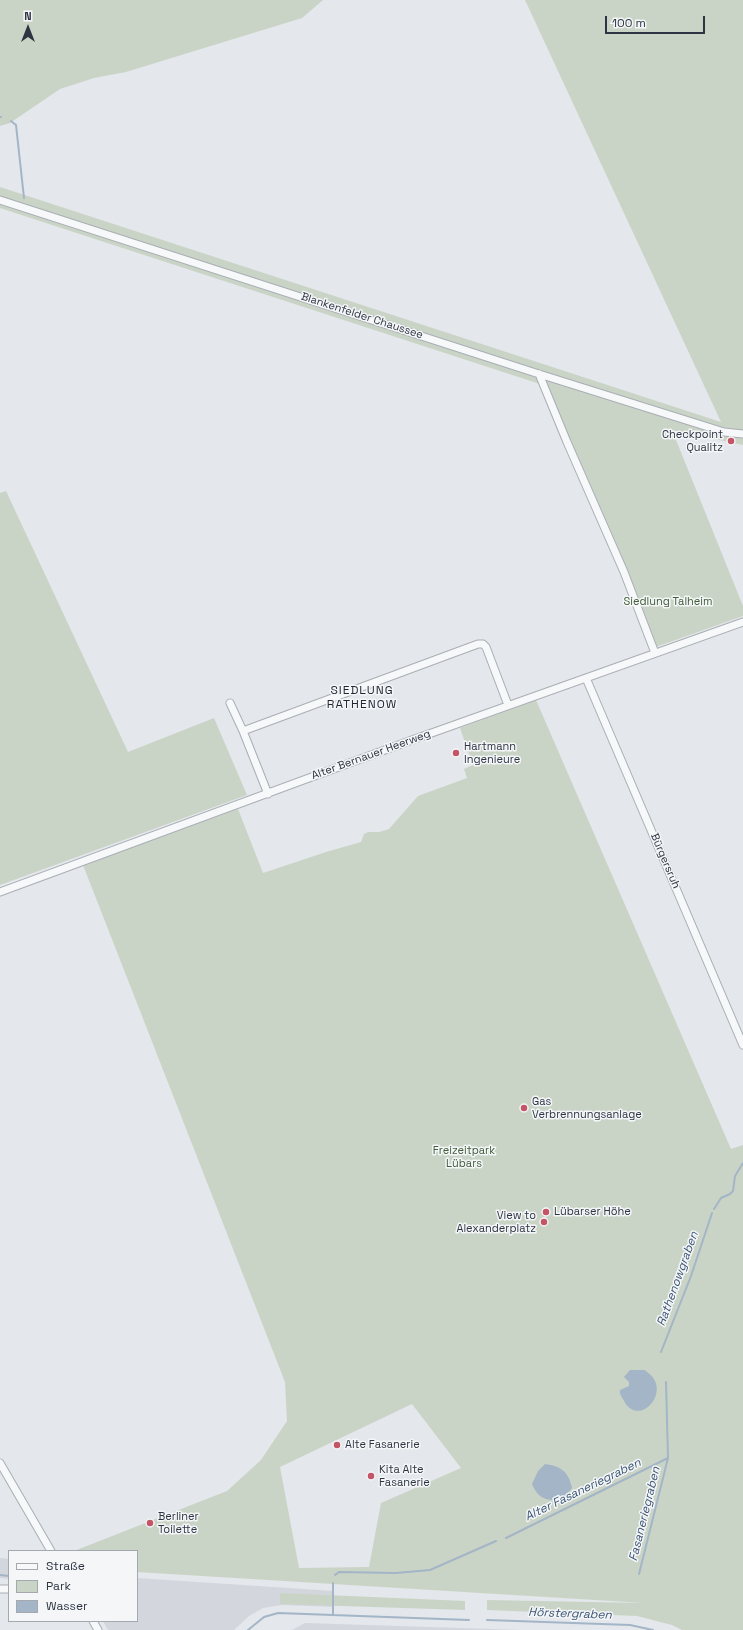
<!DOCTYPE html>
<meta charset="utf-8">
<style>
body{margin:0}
#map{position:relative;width:743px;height:1630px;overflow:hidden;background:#e4e7eb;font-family:"Space Grotesk",sans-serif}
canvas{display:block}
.legend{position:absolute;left:8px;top:1550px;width:130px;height:72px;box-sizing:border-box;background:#f4f6f8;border:1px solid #a4a9af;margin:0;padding:5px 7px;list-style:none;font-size:12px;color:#2d3542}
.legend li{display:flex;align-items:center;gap:8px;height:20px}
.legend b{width:20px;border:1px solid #a4a9af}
.north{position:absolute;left:8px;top:8px;width:40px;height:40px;-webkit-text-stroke:3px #f4f6f8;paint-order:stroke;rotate:0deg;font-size:11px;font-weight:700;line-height:16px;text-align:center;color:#2d3542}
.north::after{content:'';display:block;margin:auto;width:14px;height:18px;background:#2d3542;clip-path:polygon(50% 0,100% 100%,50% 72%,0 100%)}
.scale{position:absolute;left:605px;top:16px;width:100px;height:18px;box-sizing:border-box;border:2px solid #2d3542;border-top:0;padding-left:5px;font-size:12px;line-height:14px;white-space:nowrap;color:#2d3542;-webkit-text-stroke:3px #f4f6f8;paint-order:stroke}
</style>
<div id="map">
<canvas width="743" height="1630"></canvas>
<ul class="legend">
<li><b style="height:5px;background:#f7f8f9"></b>Straße</li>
<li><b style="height:11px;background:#cad4c6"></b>Park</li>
<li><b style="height:11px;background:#a3b5c7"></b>Wasser</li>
</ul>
<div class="north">N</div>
<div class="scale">100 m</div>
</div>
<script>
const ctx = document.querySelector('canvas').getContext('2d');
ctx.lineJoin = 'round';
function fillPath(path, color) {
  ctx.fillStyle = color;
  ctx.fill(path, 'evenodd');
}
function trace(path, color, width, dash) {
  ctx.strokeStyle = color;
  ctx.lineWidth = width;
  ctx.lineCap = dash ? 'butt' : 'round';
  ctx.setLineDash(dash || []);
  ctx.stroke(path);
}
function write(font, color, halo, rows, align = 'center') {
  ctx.font = font + ' "Space Grotesk",sans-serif';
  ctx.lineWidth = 3;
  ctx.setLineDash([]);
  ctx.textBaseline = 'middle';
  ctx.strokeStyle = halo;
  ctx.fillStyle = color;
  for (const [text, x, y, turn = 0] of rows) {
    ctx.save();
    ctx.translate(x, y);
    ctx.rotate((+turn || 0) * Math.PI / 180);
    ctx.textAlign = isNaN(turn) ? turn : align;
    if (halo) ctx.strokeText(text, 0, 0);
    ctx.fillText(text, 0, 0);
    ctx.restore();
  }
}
fillPath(new Path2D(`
 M0 1558 9 1559V1579L0 1578Z
 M137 1578 334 1591V1607L282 1605 263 1608 249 1616 234 1630H108L103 1621H137Z
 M305 1623 522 1630H292Z`), '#d3d6dd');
fillPath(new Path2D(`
 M0 0H323L302 18 126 72 94 78 60 89 10 123 0 126Z
 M525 0H743V445L672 430 743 606V616L653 648 543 385 0 208V187L721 422Z
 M6 491 128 752 214 718 247 795 0 885V493Z
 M536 700 731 1149 743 1145V1630H682L672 1625 637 1616 487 1610V1600L644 1603 137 1572V1551H74L227 1491 261 1460 287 1421 285 1382 83 865 238 809 263 873 326 852 361 842 364 834 368 832H379L389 829 418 796 467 778 464 769 473 765 460 728ZM412 1404 461 1468 381 1503 369 1567 299 1568 280 1467Z
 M280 1593 465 1601V1610L280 1604Z`), '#cad4c6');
fillPath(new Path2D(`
 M630 1370H645C648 1373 653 1376 655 1381 664 1400 637 1425 624 1401 622 1397 619 1394 620 1390L629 1386V1382L624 1377Z
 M545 1464C561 1466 569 1472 572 1488L563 1499C548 1502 538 1499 532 1484L538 1471Z`), '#a3b5c7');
trace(new Path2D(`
 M0 117H1
 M11 121 16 125 24 198
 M714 1209 721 1198 730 1194 733 1191 735 1176 743 1163
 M661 1352 691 1276 712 1213
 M506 1538 668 1458
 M639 1574 668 1458 666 1382
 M0 1575 9 1576
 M335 1575 339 1572 396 1573 430 1570 496 1541
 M333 1614V1583
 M487 1620 630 1625 653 1630
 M248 1630 264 1617 278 1613 469 1620`), '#a3b5c7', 2);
const minor = new Path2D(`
 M0 200 539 374 724 432 743 434
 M539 374 567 442 624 572 655 653
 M586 678 743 1045
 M230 703 243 731 268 794
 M243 731 478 644H483L486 647 508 705
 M0 892 412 740 743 622
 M0 1463 51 1551
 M0 1589H9
 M93 1621 98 1630`);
trace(minor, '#a9aeb5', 9);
trace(minor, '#f7f8f9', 7);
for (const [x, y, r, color] of [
 [731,441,4,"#c45566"],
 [456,753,4,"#c45566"],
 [524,1108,4,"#c45566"],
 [546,1212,4,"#c45566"],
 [544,1222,4,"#c45566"],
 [337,1445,4,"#c45566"],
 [371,1476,4,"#c45566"],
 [150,1523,4,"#c45566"]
]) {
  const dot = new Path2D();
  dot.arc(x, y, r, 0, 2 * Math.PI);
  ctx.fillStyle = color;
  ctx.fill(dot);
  trace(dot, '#f4f6f8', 1.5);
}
write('11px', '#2d3542', '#f4f6f8', [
 ["Blankenfelder Chaussee",362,316,18],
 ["Alter Bernauer Heerweg",371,755,-20],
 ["Bürgersruh",665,861,67]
]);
write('11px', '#2d3542', '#f4f6f8', [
 ["Checkpoint",723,435,"right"],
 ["Qualitz",723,448,"right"],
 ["Hartmann",464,747],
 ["Ingenieure",464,760],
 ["Gas",532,1102],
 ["Verbrennungsanlage",532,1115],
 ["Lübarser Höhe",554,1212],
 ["View to",536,1216,"right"],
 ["Alexanderplatz",536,1229,"right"],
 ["Alte Fasanerie",345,1445],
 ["Kita Alte",379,1470],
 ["Fasanerie",379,1483],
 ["Berliner",158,1517],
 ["Toilette",158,1530]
], 'left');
write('11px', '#425d3b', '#f4f6f8', [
 ["Siedlung Talheim",668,602],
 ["Freizeitpark",464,1151],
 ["Lübars",464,1164]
]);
ctx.letterSpacing = '1px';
write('12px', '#1f2633', '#f4f6f8', [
 ["SIEDLUNG",362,691],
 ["RATHENOW",362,705]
]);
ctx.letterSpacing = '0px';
write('italic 12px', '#3a5473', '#f4f6f8', [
 ["Rathenowgraben",678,1279,-70],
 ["Alter Fasaneriegraben",583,1490,-26],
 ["Fasaneriegraben",645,1514,-76],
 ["Hörstergraben",570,1614,2]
]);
</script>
